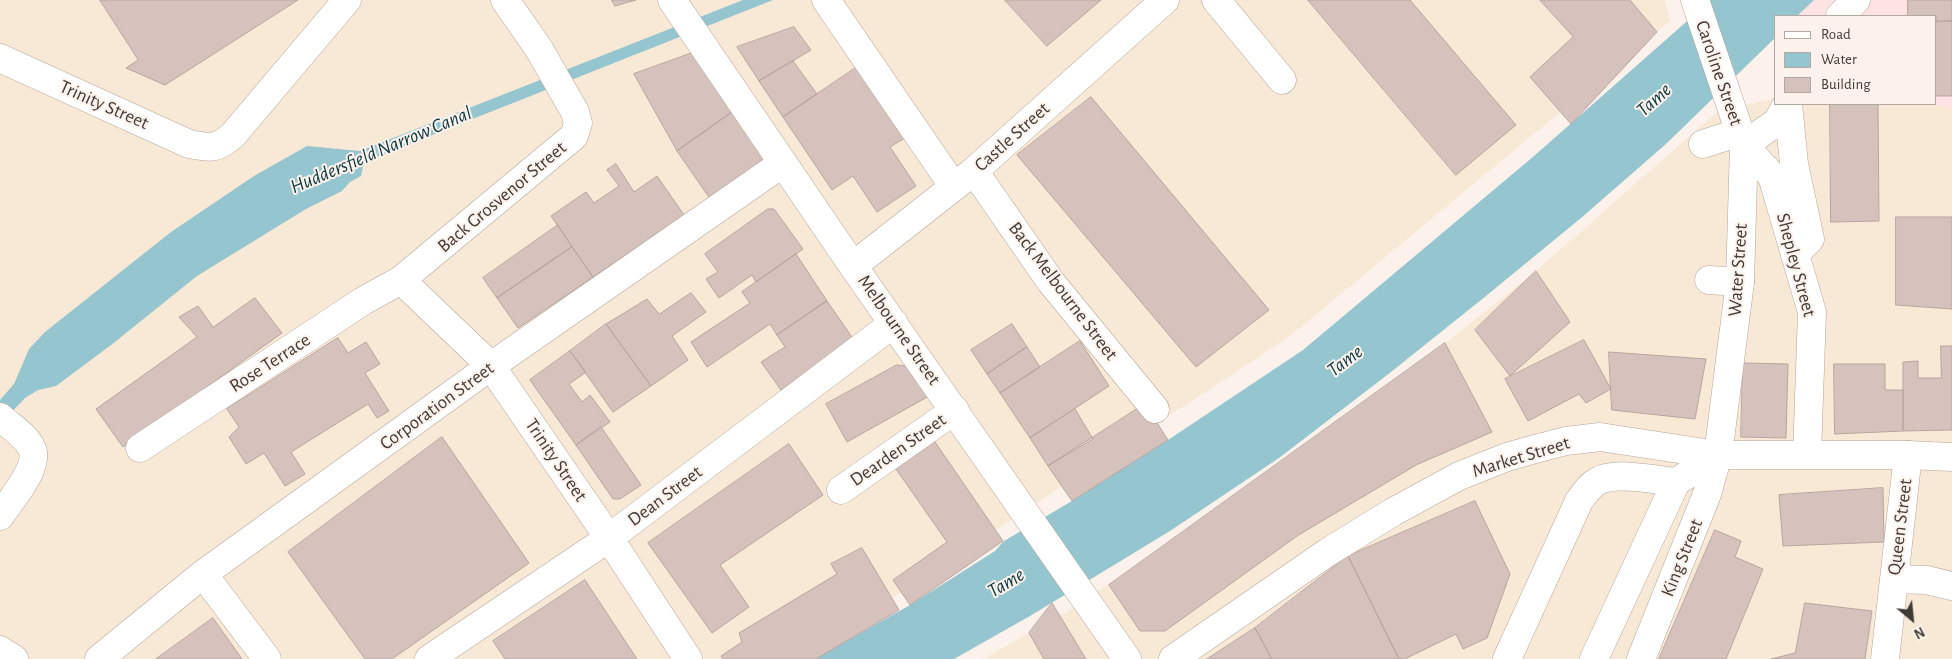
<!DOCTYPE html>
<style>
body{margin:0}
#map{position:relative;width:1952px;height:659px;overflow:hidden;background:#fdf2eb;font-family:"Alegreya Sans",sans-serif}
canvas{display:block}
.legend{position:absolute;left:1774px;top:15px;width:162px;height:90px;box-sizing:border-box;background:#fdf2eb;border:1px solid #b2a9a3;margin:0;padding:6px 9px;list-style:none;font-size:15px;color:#413b36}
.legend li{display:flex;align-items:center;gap:10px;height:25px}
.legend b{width:25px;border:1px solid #b2a9a3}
.north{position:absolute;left:1887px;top:594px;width:50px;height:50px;-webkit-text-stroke:4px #fdf2eb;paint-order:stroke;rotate:152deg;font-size:14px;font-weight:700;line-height:20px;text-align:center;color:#413b36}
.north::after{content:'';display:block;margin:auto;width:18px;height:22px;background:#413b36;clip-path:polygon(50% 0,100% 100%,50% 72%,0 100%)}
</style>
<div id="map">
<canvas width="1952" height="659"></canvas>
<ul class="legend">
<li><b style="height:6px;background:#fff"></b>Road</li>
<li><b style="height:14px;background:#95c5cf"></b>Water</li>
<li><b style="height:14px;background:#d6c2bc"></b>Building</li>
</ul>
<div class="north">N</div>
</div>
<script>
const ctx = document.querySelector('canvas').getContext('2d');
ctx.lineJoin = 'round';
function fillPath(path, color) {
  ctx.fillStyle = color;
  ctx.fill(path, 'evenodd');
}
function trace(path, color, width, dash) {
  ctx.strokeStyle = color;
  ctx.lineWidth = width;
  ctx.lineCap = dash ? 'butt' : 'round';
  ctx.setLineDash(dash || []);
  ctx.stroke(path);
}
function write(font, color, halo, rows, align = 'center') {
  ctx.font = font + ' "Alegreya Sans",sans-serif';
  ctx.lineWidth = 4;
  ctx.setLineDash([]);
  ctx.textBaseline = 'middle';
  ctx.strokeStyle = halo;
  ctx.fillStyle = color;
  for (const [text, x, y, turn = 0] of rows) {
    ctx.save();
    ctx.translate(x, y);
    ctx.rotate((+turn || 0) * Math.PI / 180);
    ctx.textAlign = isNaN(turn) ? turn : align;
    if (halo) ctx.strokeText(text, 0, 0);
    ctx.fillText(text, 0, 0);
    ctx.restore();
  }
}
fillPath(new Path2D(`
 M0 0H1665L1670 21 1289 337 856 622 789 659H0Z
 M1776 98V104H1928L1952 108V659H983L1068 611 1309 452 1536 271 1718 111Z`), '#f8e8d6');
fillPath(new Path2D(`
 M1766 0H1952V108L1928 104H1936V16H1778Z`), '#fee3e2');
fillPath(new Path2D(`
 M743 0H773L364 162 361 176 350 182 342 191 306 209 197 276 111 345 56 386 38 390 25 398 0 424V400L14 384 29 349 45 332 171 232 254 176 307 146 360 151Z
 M1711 0H1814L1797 16H1776V37L1666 144 1581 218 1486 296 1391 372 1279 458 1170 531 1030 616 954 659H815L910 605 995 551 1004 541 1072 501 1168 440 1303 350 1534 156Z`), '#95c5cf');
const building = new Path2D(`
 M100 0H298L165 85 126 68 138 60Z
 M612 0H636L615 6Z
 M1005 0H1101L1047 46Z
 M1308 0H1410L1516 125 1456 175Z
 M1540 0H1630L1657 32 1571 124 1530 77 1573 37Z
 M1908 0H1952V21L1936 22V16H1908Z
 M1936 21H1952V96H1936Z
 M794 27 811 50 759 81 737 47Z
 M695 52 735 110 677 151 634 74Z
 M793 61 817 94 783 117 759 81Z
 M860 65 908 136 890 147 916 186 877 212 853 176 832 190 783 117Z
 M1091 97 1269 310 1196 367 1017 155Z
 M1830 104H1878L1879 221 1831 222Z
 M735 110 772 163 713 203 677 151Z
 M616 164 634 192 657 176 684 215 593 277 551 216 586 192 594 203 619 186 607 170Z
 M768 209H774L803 249 756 282 752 275 719 298 706 279 718 272 705 254Z
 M1896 217H1952V309L1896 305Z
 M558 225 572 247 497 298 483 278Z
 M572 247 593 277 518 328 497 298Z
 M796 254 827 301 777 335 770 324 707 367 691 342 750 303 742 292Z
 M1536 271 1570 322 1510 376 1475 330Z
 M691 293 706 312 672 336 688 360 651 386 606 324 647 299 659 314Z
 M255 298 282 333 123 447 96 409 197 337 179 317 198 306 213 327Z
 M827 301 854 340 781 390 761 362 785 347 777 335Z
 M606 324 651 386 613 412 570 351Z
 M1012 324 1027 347 987 374 971 350Z
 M338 338 348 353 366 342 380 364 365 373 389 411 377 418 368 404 291 452 305 474 285 486 264 453 246 464 229 437 239 427 227 409Z
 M1584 340 1611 389 1586 403 1579 394 1528 421 1505 379Z
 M1080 341 1109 386 1030 438 1000 393Z
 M1445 343 1492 432 1416 465 1297 536 1165 631H1140L1109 585Z
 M1941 346H1952V430L1903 431V362L1918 361V378H1941Z
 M1027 347 1040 367 1000 393 987 374Z
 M570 351 586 372 569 384 582 402 590 395 610 422 576 445 530 380Z
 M1609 352 1706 359 1695 419 1612 410Z
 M1743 363 1788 364 1786 438 1741 437Z
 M1834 364H1885V390H1903V431L1835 434Z
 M897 365 913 367 929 396 847 442 826 404Z
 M1145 404 1168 440 1072 501 1048 466Z
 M1075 409 1093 439 1048 466 1030 438Z
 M601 427 641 485 620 499H613L576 445Z
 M442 437 529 563 392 659H365L288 552Z
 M935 442 1003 541 910 605 893 580 947 542 896 469Z
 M789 444 823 495 720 565 749 607 712 633 648 543Z
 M1883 488 1884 542 1783 546 1779 495Z
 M1475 501 1510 574 1487 638 1463 649 1456 634 1405 659H1399L1348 556Z
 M1715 530 1741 541 1735 557 1763 569 1726 659H1659Z
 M862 548 899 610 816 659H723L721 656 742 642 739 633 837 574 831 564Z
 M1348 556 1399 659H1272L1255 628Z
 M585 580 637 659H505L493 641Z
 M1052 603 1086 659H1044L1029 633Z
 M1805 603 1872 611 1865 659H1771L1795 653Z
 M213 618 242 659H156Z
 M1255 628 1272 659H1207Z`);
fillPath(building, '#d6c2bc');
trace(building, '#b8a59f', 1);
const minor = new Path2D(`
 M672 0 853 266 1127 659
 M826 0 954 187
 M1216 0 1282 80
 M1840 16 1856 0
 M0 58 189 144C210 148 216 150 233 135L347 0
 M1788 104 1794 164 1810 239 1795 254
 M1703 144 1740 132
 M1744 145 1777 122 1787 104
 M974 171 1051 282 1155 409
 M853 266 974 171 1165 0
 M401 280 491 366 609 538 688 659
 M1709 280 1740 282
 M0 417C10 426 25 435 31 447 42 465 10 501 0 516
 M140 448 363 301 401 280 574 136 578 123 575 112 539 49 505 0
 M841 490 955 410
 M203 574 267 659
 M1894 579 1926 580 1952 586
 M0 650 14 659
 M99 659 203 574 491 366 783 163
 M429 659 609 538 894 323
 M1507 659 1579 501C1585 493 1589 486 1598 481 1615 471 1656 480 1676 482
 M1594 659 1676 482 1718 455
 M1641 659 1707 494 1718 455
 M1885 659 1908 455`);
const major = new Path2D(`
 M1695 0 1744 145 1772 176 1812 312 1807 455
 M1718 455 1740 282 1744 145
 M1173 659 1328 552 1393 512 1459 476 1507 457 1535 449 1566 441 1600 437 1718 455H1908L1952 457`);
trace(minor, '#b6a69b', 29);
trace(major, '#b6a69b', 29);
trace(minor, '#fff', 28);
trace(major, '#fff', 28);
write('19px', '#413b36', '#fdf2eb', [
 ["Caroline Street",1719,73,71],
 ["Trinity Street",104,105,24],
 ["Castle Street",1012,137,-42],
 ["Back Grosvenor Street",502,197,-40],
 ["Shepley Street",1796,265,75],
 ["Water Street",1738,270,-86],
 ["Back Melbourne Street",1063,291,53],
 ["Melbourne Street",899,330,55],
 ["Rose Terrace",270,363,-33],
 ["Corporation Street",437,406,-36],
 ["Dearden Street",898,450,-35],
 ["Market Street",1521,457,-17],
 ["Trinity Street",556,460,56],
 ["Dean Street",665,496,-37],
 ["Queen Street",1900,527,-83],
 ["King Street",1682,558,-68]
]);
write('italic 20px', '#0a3840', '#fdf2eb', [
 ["Tame",1654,100,-42],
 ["Huddersfield Narrow Canal",381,150,-23],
 ["Tame",1345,361,-37],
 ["Tame",1006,583,-31]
]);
</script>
